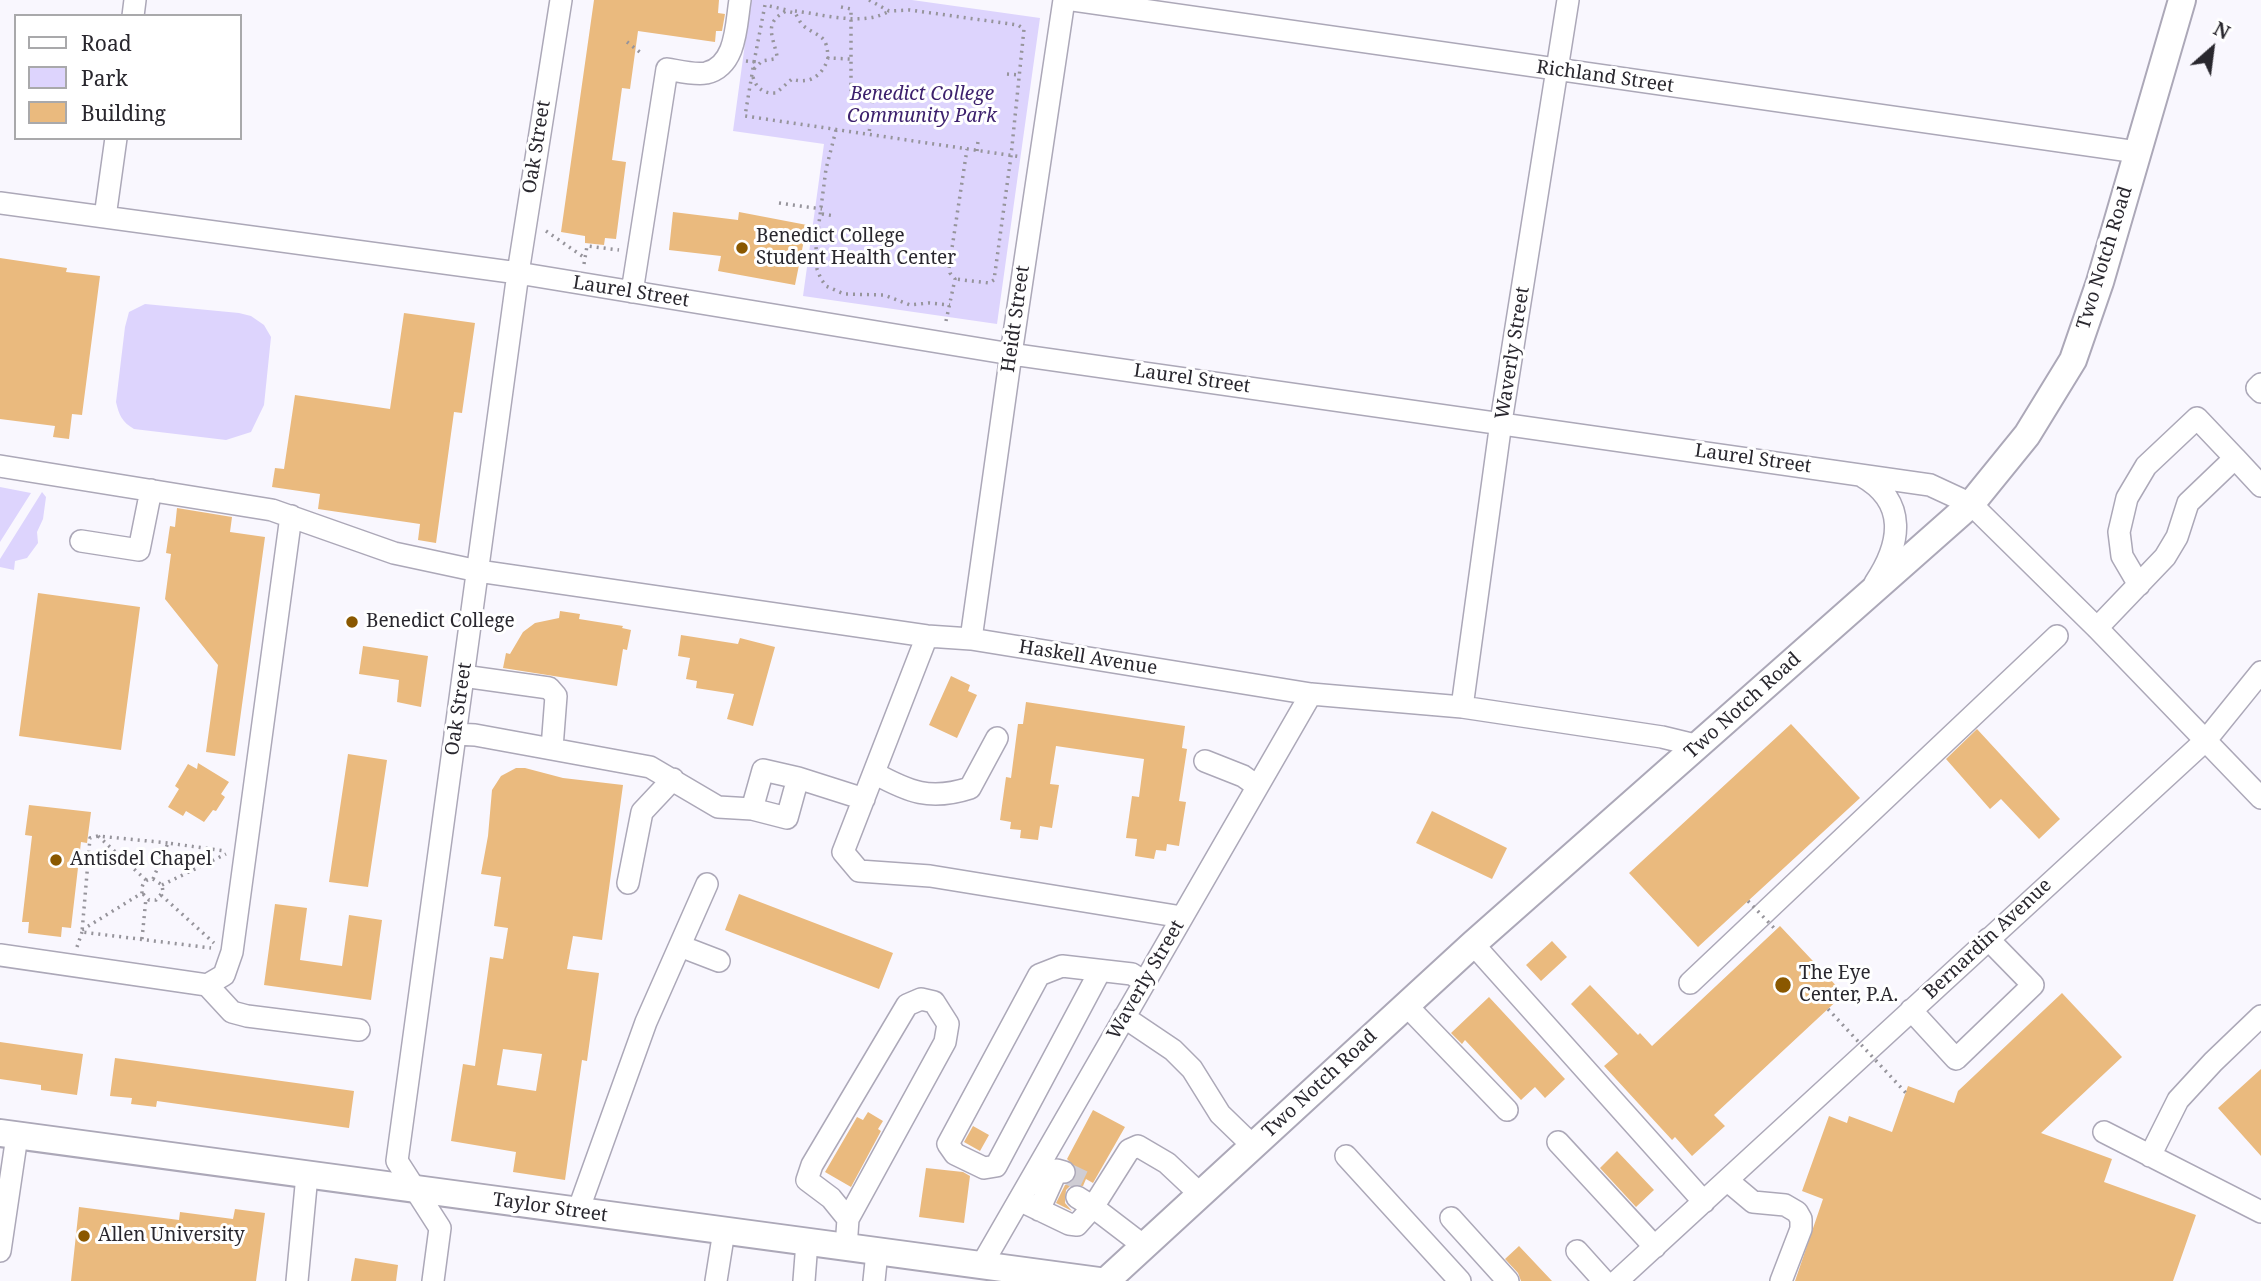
<!DOCTYPE html>
<style>
body{margin:0}
#map{position:relative;width:2261px;height:1281px;overflow:hidden;background:#f9f7fe;font-family:"Noto Serif",serif}
canvas{display:block}
.legend{position:absolute;left:14px;top:14px;width:228px;height:126px;box-sizing:border-box;background:#fff;border:2px solid #a9a9ab;margin:0;padding:9px 12px;list-style:none;font-size:21px;color:#29272e}
.legend li{display:flex;align-items:center;gap:14px;height:35px}
.legend b{width:35px;border:2px solid #a9a9ab}
.north{position:absolute;left:2177px;top:14px;width:70px;height:70px;-webkit-text-stroke:5px #fff;paint-order:stroke;rotate:28deg;font-size:19px;font-weight:700;line-height:28px;text-align:center;color:#29272e}
.north::after{content:'';display:block;margin:auto;width:24px;height:32px;background:#29272e;clip-path:polygon(50% 0,100% 100%,50% 72%,0 100%)}
</style>
<div id="map">
<canvas width="2261" height="1281"></canvas>
<ul class="legend">
<li><b style="height:9px;background:#fff"></b>Road</li>
<li><b style="height:19px;background:#ddd4fd"></b>Park</li>
<li><b style="height:19px;background:#eaba7e"></b>Building</li>
</ul>
<div class="north">N</div>
</div>
<script>
const ctx = document.querySelector('canvas').getContext('2d');
ctx.lineJoin = 'round';
function fillPath(path, color) {
  ctx.fillStyle = color;
  ctx.fill(path, 'evenodd');
}
function trace(path, color, width, dash) {
  ctx.strokeStyle = color;
  ctx.lineWidth = width;
  ctx.lineCap = dash ? 'butt' : 'round';
  ctx.setLineDash(dash || []);
  ctx.stroke(path);
}
function write(font, color, halo, rows, align = 'center') {
  ctx.font = font + ' "Noto Serif",serif';
  ctx.lineWidth = 6;
  ctx.setLineDash([]);
  ctx.textBaseline = 'middle';
  ctx.strokeStyle = halo;
  ctx.fillStyle = color;
  for (const [text, x, y, turn = 0] of rows) {
    ctx.save();
    ctx.translate(x, y);
    ctx.rotate((+turn || 0) * Math.PI / 180);
    ctx.textAlign = isNaN(turn) ? turn : align;
    if (halo) ctx.strokeText(text, 0, 0);
    ctx.fillText(text, 0, 0);
    ctx.restore();
  }
}
fillPath(new Path2D(`
 M751 0H912L1040 18 997 324 803 296 824 144 733 131Z
 M145 304 239 313 251 316 264 325 271 337 264 405 251 432 226 440 134 429C122 422 119 415 116 402L125 327 129 312Z
 M0 487 31 493 0 542Z
 M42 492 46 497 43 519 37 532 38 543 27 558 15 561 14 570 0 567V559Z`), '#ddd4fd');
fillPath(new Path2D(`
 M594 0H719L718 13 725 14 722 31H716L715 42 638 31 630 89 622 88 612 160 626 162 616 239 605 238 604 245 585 243V236L561 232Z
 M673 212 738 220 739 212 807 225 795 285 718 271 721 256 669 250Z
 M0 258 67 268 66 272 100 276 82 415 72 414 69 439 53 437 55 426 0 419Z
 M404 313 475 323 462 413 454 412 436 543 418 540 420 524 318 509 320 494 272 487 275 468 284 469 295 395 390 409Z
 M177 508 232 517 230 532 265 537 235 756 206 752 218 665 165 599 171 554 166 553 170 526 175 527Z
 M38 593 140 607 121 750 19 736Z
 M560 611 580 614 579 619 623 626 622 628 631 630 627 650 623 649 617 686 503 668 506 653 510 654 523 632 535 623 559 618Z
 M681 635 738 644 740 638 775 647 753 726 727 719 734 694 696 688 697 681 686 679 690 658 678 656Z
 M363 646 428 656 421 707 397 702 399 680 359 674Z
 M951 676 970 685 968 691 977 695 957 738 929 725Z
 M1026 702 1185 726 1182 748 1187 749 1179 801 1186 802 1179 846 1167 844 1166 851 1156 850 1154 859 1135 856 1137 839 1126 838 1132 796 1139 797 1144 759 1056 746 1050 784 1059 785 1052 828 1040 826 1038 840 1020 838 1021 830 1010 829 1011 822 1000 820 1006 777 1011 778 1018 724H1023Z
 M1791 724 1860 798 1698 947 1629 873Z
 M1977 729 2060 819 2039 839 2001 799 1990 809 1946 759Z
 M348 754 387 760 368 887 329 882Z
 M198 763 229 782 221 794 225 797 216 811 213 810 204 822 186 811 183 816 168 807 179 789 175 786 188 764 197 769Z
 M516 768H525L563 778 623 785 602 940 573 936 567 969 599 973 587 1061 582 1060 565 1180 513 1172 516 1152 451 1141 463 1064 475 1066 490 957 503 959 508 928 494 926 501 877 481 874 488 836 492 790 501 776ZM503 1049 542 1054 536 1091 497 1085Z
 M29 805 91 812 87 843 81 842 71 928 62 927 61 937 28 933 29 922H22L32 836 25 835Z
 M1432 811 1507 848 1492 879 1416 843Z
 M739 894 893 953 879 989 725 930Z
 M275 904 307 908 300 960 342 966 349 915 382 920 371 1000 264 985Z
 M1780 926 1844 994 1714 1115 1725 1126 1692 1156 1675 1137 1672 1140 1604 1066 1618 1054 1571 1004 1590 985 1638 1035 1640 1033 1652 1046Z
 M1552 941 1567 957 1541 981 1526 965Z
 M2062 993 2122 1057 2041 1133 2112 1159 2104 1182 2196 1215 2173 1281H1795L1823 1199 1802 1191 1829 1116 1847 1123 1849 1116 1892 1132 1908 1086 1954 1103 1958 1091Z
 M1489 997 1565 1079 1545 1098 1535 1087 1521 1100 1465 1040 1462 1044 1451 1033Z
 M0 1042 83 1054 77 1095 41 1090V1085L0 1079Z
 M115 1058 354 1091 349 1128 157 1101 156 1107 131 1104 132 1098 110 1096Z
 M2261 1069V1156L2218 1108Z
 M1093 1110 1125 1127 1093 1183 1086 1179 1083 1186 1071 1185 1066 1190 1065 1203 1072 1211 1056 1203 1065 1185 1073 1182 1076 1176V1168L1067 1159Z
 M868 1112 883 1121 878 1129 881 1131 851 1187 825 1172 857 1117 863 1120Z
 M973 1126 989 1135 980 1151 964 1142Z
 M1617 1151 1654 1190 1636 1207 1600 1168Z
 M926 1168 963 1172 970 1176 964 1223 919 1217Z
 M79 1207 179 1220 180 1212 233 1219 235 1209 265 1213 256 1281H71Z
 M1519 1246 1552 1281H1521L1518 1273 1505 1259Z
 M355 1258 398 1265 396 1281H351Z`), '#eaba7e');
trace(new Path2D(`
 M1064 1172 1085 1182`), '#cfcdd4', 21, [21, 10]);
const minor = new Path2D(`
 M1073 0 2137 152
 M133 16 135 0
 M0 203 518 273 1011 354 1930 485 1971 504 2097 628 2261 798
 M105 217 116 138
 M632 292 667 69C679 71 694 75 706 73 737 66 736 24 740 0
 M2261 384 2257 388 2261 392
 M0 466 272 510 394 553 478 571 927 636 971 639 1311 694 1462 707 1662 737 1699 746
 M1862 476C1908 502 1901 544 1875 583
 M81 541 139 550 151 490
 M2139 585 2122 556 2119 532 2127 498 2146 466 2197 418 2235 458
 M2097 628 2165 557 2177 537 2188 503 2235 458 2261 486
 M927 636 843 852 859 871 930 876 1182 917
 M971 639 1011 354 1064 0
 M463 676 549 688 556 696 552 748
 M1462 707 1501 422 1568 0
 M455 734 475 735 650 767 718 807 752 809
 M1205 761 1243 776 1257 786
 M874 773C909 792 930 801 970 788L997 738
 M798 778 787 818 752 809 763 770 798 778 864 799
 M628 883 642 812 673 779
 M1473 944 1704 1202
 M680 946 719 961
 M0 955 207 985 224 975 232 952 291 516
 M1100 971 996 1166 984 1168 955 1154 948 1144 1039 975 1062 966 1132 974 1144 982
 M1690 983 2057 636
 M207 985 232 1012 247 1016 359 1030
 M1406 1005 1507 1110
 M1911 1010 1956 1059 2033 985 1988 939
 M1124 1017 1173 1050 1192 1069 1220 1114 1253 1146
 M2104 1132 2261 1212
 M1558 1142 1655 1247
 M1346 1156 1460 1281
 M2150 1156 2178 1100 2213 1062 2261 1016
 M1728 1181 1753 1202 1785 1205 1797 1212 1801 1219V1229L1781 1281
 M1019 1200 1069 1224 1077 1225 1093 1207 1077 1197
 M1039 1210 1057 1170 1064 1172
 M578 1211 646 1022 707 884
 M1451 1218 1508 1281
 M1144 1246 1093 1207 1129 1150 1138 1146 1167 1163 1200 1194
 M846 1248 848 1219 831 1198 807 1180 812 1165 907 1005 921 999 934 1002 948 1024 945 1042 848 1219
 M0 1251 17 1136
 M1577 1251 1604 1281
 M981 1266 1311 694
 M297 1281 307 1175
 M433 1281 440 1228 397 1161 518 273 561 0
 M716 1281 724 1231
 M804 1281 807 1242
 M874 1281 877 1252
 M1617 1281 2206 740 2261 672`);
const major = new Path2D(`
 M0 1133 1099 1281
 M1106 1281 1473 944 1971 504 2027 435 2073 360 2100 282 2182 0`);
trace(minor, '#aca8b8', 24);
trace(major, '#aca8b8', 30);
trace(new Path2D(`
 M869 0 889 11 910 10 1018 25 1024 29 1011 156 994 280 989 283 955 279
 M841 7 851 9V90L856 94 873 97 869 134
 M795 11C822 14 864 27 889 11
 M627 42 641 53
 M746 61 754 62 745 116 1022 157
 M754 62 765 5 787 10
 M754 69 762 61 774 59 777 56C773 36 763 23 786 11L795 13C798 17 800 24 805 27 821 38 827 35 828 58
 M1007 74 1020 75
 M753 77C756 88 764 94 776 93L792 79C810 85 823 75 828 58L850 59
 M836 130 826 169 816 246 817 269 821 279 826 286 844 294 884 295 910 305 929 303 950 305
 M977 151 978 141
 M779 203 822 209
 M822 214 835 216
 M546 231 585 258
 M584 264 587 246 619 250
 M946 321 955 279 950 273 949 268 967 149
 M98 836 90 838 82 932 211 948
 M153 879 168 843 225 851
 M146 880 98 836 168 843
 M162 885 226 854
 M161 895 214 943
 M82 930 142 893C141 884 145 879 153 879L162 885 163 892 156 900H149L142 893
 M142 939 146 898
 M77 947 82 932`), '#96949b', 3.5, [2, 5]);
trace(minor, '#fff', 21);
trace(major, '#fff', 26);
trace(new Path2D(`
 M1748 901 1776 930
 M1828 1009 1906 1093`), '#96949b', 3.5, [2, 5]);
for (const [x, y, r, color] of [
 [742,248,7,"#8a5800"],
 [352,622,7,"#8a5800"],
 [56,860,7,"#8a5800"],
 [1783,985,9,"#8a5800"],
 [84,1236,7,"#8a5800"]
]) {
  const dot = new Path2D();
  dot.arc(x, y, r, 0, 2 * Math.PI);
  ctx.fillStyle = color;
  ctx.fill(dot);
  trace(dot, '#fff', 2.5);
}
write('19px', '#29272e', '#fff', [
 ["Richland Street",1605,77,8],
 ["Oak Street",537,147,-81],
 ["Two Notch Road",2105,258,-73],
 ["Laurel Street",631,292,9],
 ["Heidt Street",1016,319,-82],
 ["Waverly Street",1513,353,-81],
 ["Laurel Street",1192,379,8],
 ["Laurel Street",1753,459,8],
 ["Haskell Avenue",1088,658,9],
 ["Two Notch Road",1743,706,-42],
 ["Oak Street",459,709,-82],
 ["Bernardin Avenue",1988,939,-43],
 ["Waverly Street",1146,980,-60],
 ["Two Notch Road",1320,1084,-43],
 ["Taylor Street",550,1208,8]
]);
write('italic 19px', '#3d216d', '#fff', [
 ["Benedict College",922,95],
 ["Community Park",922,117]
]);
write('19px', '#29272e', '#fff', [
 ["Benedict College",756,237],
 ["Student Health Center",756,259],
 ["Benedict College",366,622],
 ["Antisdel Chapel",70,860],
 ["The Eye",1799,974],
 ["Center, P.A.",1799,996],
 ["Allen University",98,1236]
], 'left');
</script>
